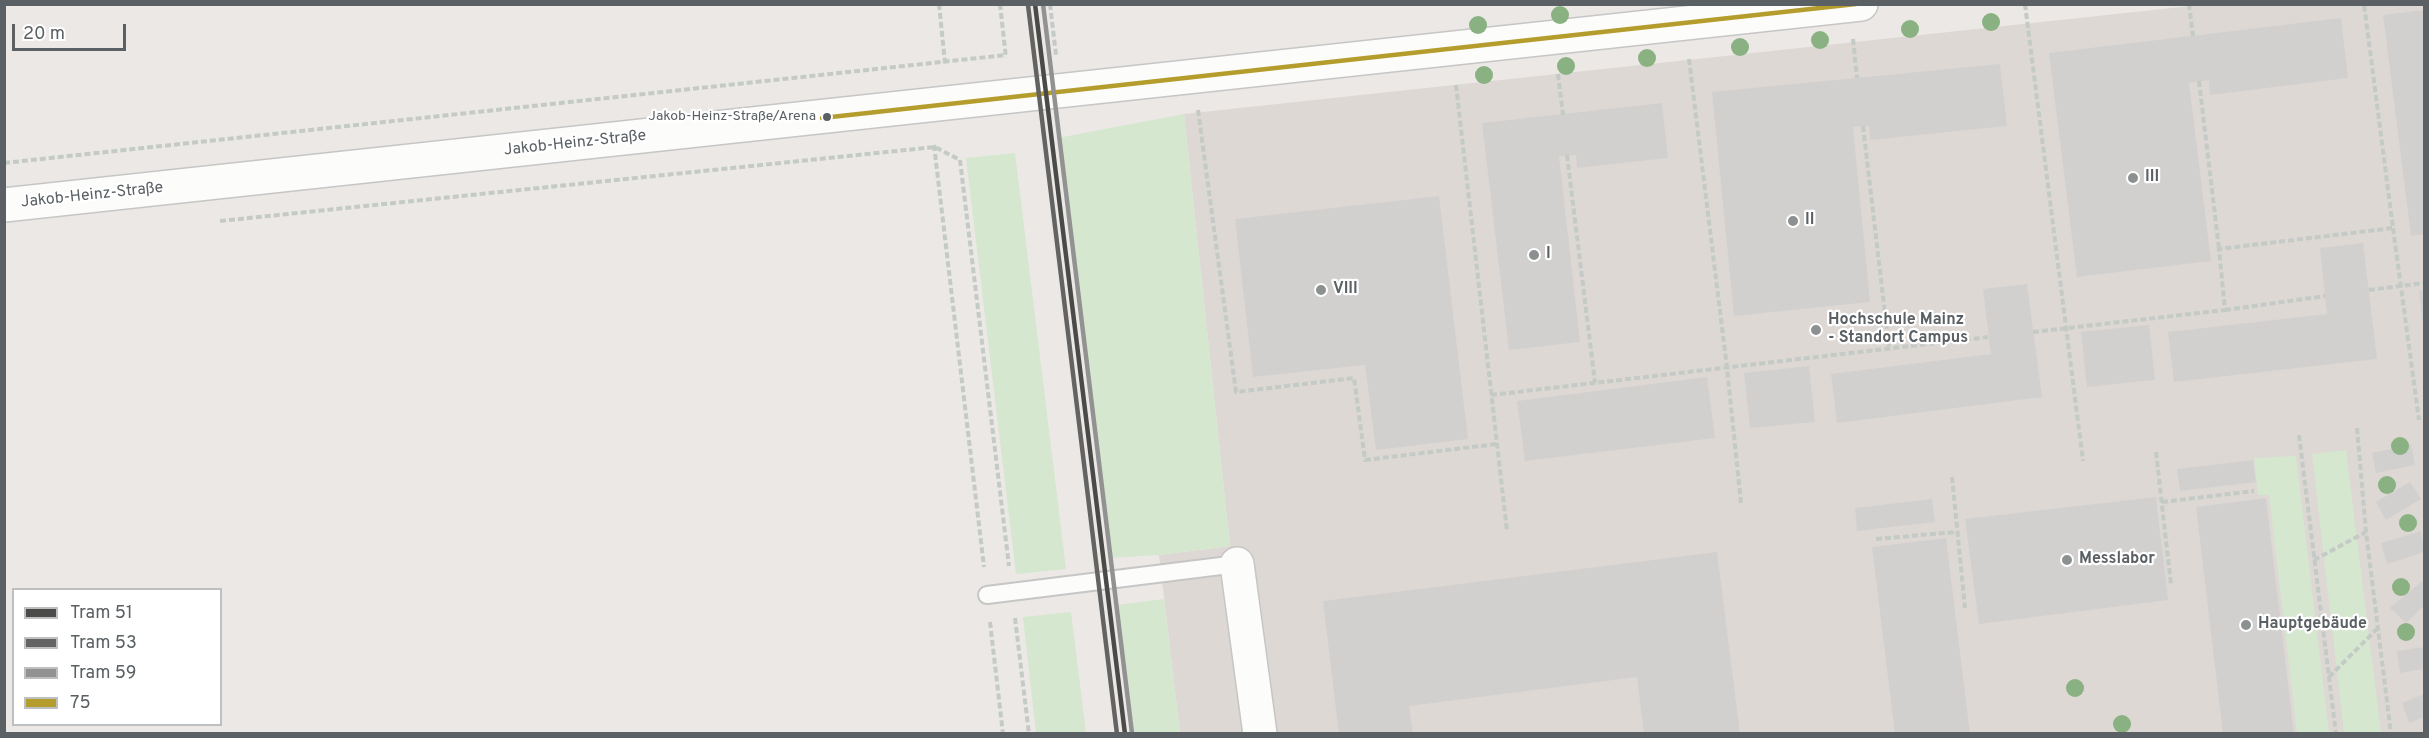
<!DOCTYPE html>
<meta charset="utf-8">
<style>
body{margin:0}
#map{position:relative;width:2429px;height:738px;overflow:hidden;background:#ebe8e5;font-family:Overpass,sans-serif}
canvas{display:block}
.frame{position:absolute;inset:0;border:6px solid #5a6063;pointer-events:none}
.legend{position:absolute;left:12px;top:588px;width:210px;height:138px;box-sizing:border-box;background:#fff;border:2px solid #bdbfc1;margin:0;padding:8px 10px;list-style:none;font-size:18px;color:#5a6063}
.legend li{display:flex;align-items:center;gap:12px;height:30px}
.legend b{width:30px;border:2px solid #bdbfc1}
.scale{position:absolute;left:12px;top:24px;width:114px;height:27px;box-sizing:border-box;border:3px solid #5a6063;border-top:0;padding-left:8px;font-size:18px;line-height:21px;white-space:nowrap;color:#5a6063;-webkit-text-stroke:4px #fff;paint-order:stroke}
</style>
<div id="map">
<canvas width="2429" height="738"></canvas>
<div class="frame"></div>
<ul class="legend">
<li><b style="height:8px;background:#4a4a49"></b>Tram 51</li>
<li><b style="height:8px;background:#646363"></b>Tram 53</li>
<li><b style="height:8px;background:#929292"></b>Tram 59</li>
<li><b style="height:8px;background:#b49d2c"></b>75</li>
</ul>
<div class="scale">20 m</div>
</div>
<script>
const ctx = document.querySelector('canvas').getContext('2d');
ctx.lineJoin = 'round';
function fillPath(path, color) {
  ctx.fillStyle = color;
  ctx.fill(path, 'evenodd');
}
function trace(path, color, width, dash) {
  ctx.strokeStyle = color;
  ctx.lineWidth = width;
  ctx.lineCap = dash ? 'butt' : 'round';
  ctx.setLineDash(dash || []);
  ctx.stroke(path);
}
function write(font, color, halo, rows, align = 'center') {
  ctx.font = font + ' Overpass,sans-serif';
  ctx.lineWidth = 4.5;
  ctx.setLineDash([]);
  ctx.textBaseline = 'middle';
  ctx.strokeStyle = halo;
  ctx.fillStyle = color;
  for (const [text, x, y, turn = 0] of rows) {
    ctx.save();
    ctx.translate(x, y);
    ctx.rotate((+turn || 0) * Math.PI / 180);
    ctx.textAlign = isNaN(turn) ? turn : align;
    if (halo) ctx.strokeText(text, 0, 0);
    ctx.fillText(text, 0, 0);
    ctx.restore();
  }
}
fillPath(new Path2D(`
 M2200 5H2424V733H1180L1159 555 1230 546 1184 114Z`), '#ddd8d4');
fillPath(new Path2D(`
 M1184 114 1230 546 1159 555 1110 558 1058 138Z
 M1015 153 1066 569 1016 574 966 158Z
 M2346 450 2381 733H2344L2312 454Z
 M2296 456 2329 733H2297L2269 495H2258L2254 458Z
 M1164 599 1180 733H1132L1116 605Z
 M1071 612 1086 733H1036L1023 617Z`), '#d5e7cf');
fillPath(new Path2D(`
 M2424 10V234L2411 236 2383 15Z
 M2341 18 2348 78 2210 95 2209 80 2189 83 2211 261 2077 277 2049 53Z
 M2000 64 2007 126 1870 140 1869 126 1853 127 1870 302 1734 316 1712 92Z
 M1662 103 1668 158 1577 168 1576 155 1559 156 1580 342 1509 350 1482 123Z
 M1439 196 1468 439 1376 450 1365 365 1253 377 1235 219Z
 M2363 243 2377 359 2174 382 2168 332 2327 314 2320 248Z
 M2027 284 2042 397 1837 423 1831 374 1991 354 1983 289Z
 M2424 290V326H2423L2419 291Z
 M2149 325 2155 380 2087 387 2081 332Z
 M1809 366 1815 422 1750 428 1744 373Z
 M1707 377 1715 438 1525 461 1517 401Z
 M2411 445 2415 465 2376 473 2372 453Z
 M2253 460 2256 482 2180 491 2177 469Z
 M2410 482 2421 499 2386 520 2376 502Z
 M2156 497 2168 600 1979 624 1965 519Z
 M2266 498 2294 734H2223L2196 507Z
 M1932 499 1935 522 1857 531 1855 508Z
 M2421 531 2424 552 2387 564 2381 543Z
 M1946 538 1970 734H1895L1872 547Z
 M1717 552 1740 734H1644L1637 677 1409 706 1413 734H1339L1323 601Z
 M2422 581 2424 584V606L2406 623 2390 608Z
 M2424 647V669L2400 673 2397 651Z
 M2424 694V717L2409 723 2402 703Z`), '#d2d0cf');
const lane = new Path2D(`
 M987 595 1237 564`);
const street = new Path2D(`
 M4 205 1861 4
 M1237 564 1260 734`);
trace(lane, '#c6c6c6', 20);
trace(street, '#c6c6c6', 36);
trace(new Path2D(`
 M939 4 945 63
 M1000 4 1006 58
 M1050 4 1056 55
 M2025 4 2083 461
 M2189 4 2193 36
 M1853 39 1857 78
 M1689 59 1727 368 1741 503
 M1558 74 1563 115
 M2199 81 2219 249
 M1456 85 1507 531
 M1198 110 1236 392 1354 378 1365 460 1497 444
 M1863 126 1889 348
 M934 145 984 567
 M1567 155 1595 383
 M4 163 1006 55
 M220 221 935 147 960 160 1009 566
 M2393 228 2419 420
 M2369 290 2424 283
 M2225 310 2325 296
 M2033 332 2225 310 2219 249 2393 228 2364 4
 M1491 395 1988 337
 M2357 428 2366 532 2391 734
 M2299 435 2336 734
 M2156 452 2171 585
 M1952 477 1965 608
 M2162 502 2254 491
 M1876 539 1956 532
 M2314 560 2366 532
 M1015 618 1029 734
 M990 622 1003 734
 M2329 677 2378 628`), '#c4cac6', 4, [6, 3]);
trace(lane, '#fcfcfb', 16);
trace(street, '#fcfcfb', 33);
trace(new Path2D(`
 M822 118 1856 4`), '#b49d2c', 4.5);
trace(new Path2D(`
 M1035 4 1125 734`), '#4a4a49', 4.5);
trace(new Path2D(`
 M1028 5 1117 734`), '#646363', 4.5);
trace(new Path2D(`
 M1043 4 1132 733`), '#929292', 4.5);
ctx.fillStyle = '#8ab182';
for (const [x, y] of [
 [1560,15],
 [1991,22],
 [1478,25],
 [1910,29],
 [1820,40],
 [1740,47],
 [1647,58],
 [1566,66],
 [1484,75],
 [2400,446],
 [2387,485],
 [2408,523],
 [2401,587],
 [2406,632],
 [2075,688],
 [2122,724]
]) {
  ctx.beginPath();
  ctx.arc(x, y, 9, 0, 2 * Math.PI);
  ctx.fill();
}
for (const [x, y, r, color] of [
 [827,117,5,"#5a6063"],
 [2133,178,6,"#8d9090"],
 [1793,221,6,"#8d9090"],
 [1534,255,6,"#8d9090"],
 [1321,290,6,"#8d9090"],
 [1816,330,6,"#8d9090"],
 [2067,560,6,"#8d9090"],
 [2246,625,6,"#8d9090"]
]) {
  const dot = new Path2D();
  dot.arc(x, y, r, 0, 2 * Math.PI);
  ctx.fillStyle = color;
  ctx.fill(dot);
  trace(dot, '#fff', 2);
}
write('14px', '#5a6063', '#fff', [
 ["Jakob-Heinz-Straße/Arena",816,117]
], 'right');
write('16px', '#5a6063', '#fff', [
 ["Jakob-Heinz-Straße",575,144,-6],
 ["Jakob-Heinz-Straße",92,196,-6]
]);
write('bold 16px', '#5a6063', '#fff', [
 ["III",2145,178],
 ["II",1805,221],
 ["I",1546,255],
 ["VIII",1333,290],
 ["Hochschule Mainz",1828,321],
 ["- Standort Campus",1828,339],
 ["Messlabor",2079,560],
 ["Hauptgebäude",2258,625]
], 'left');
</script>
